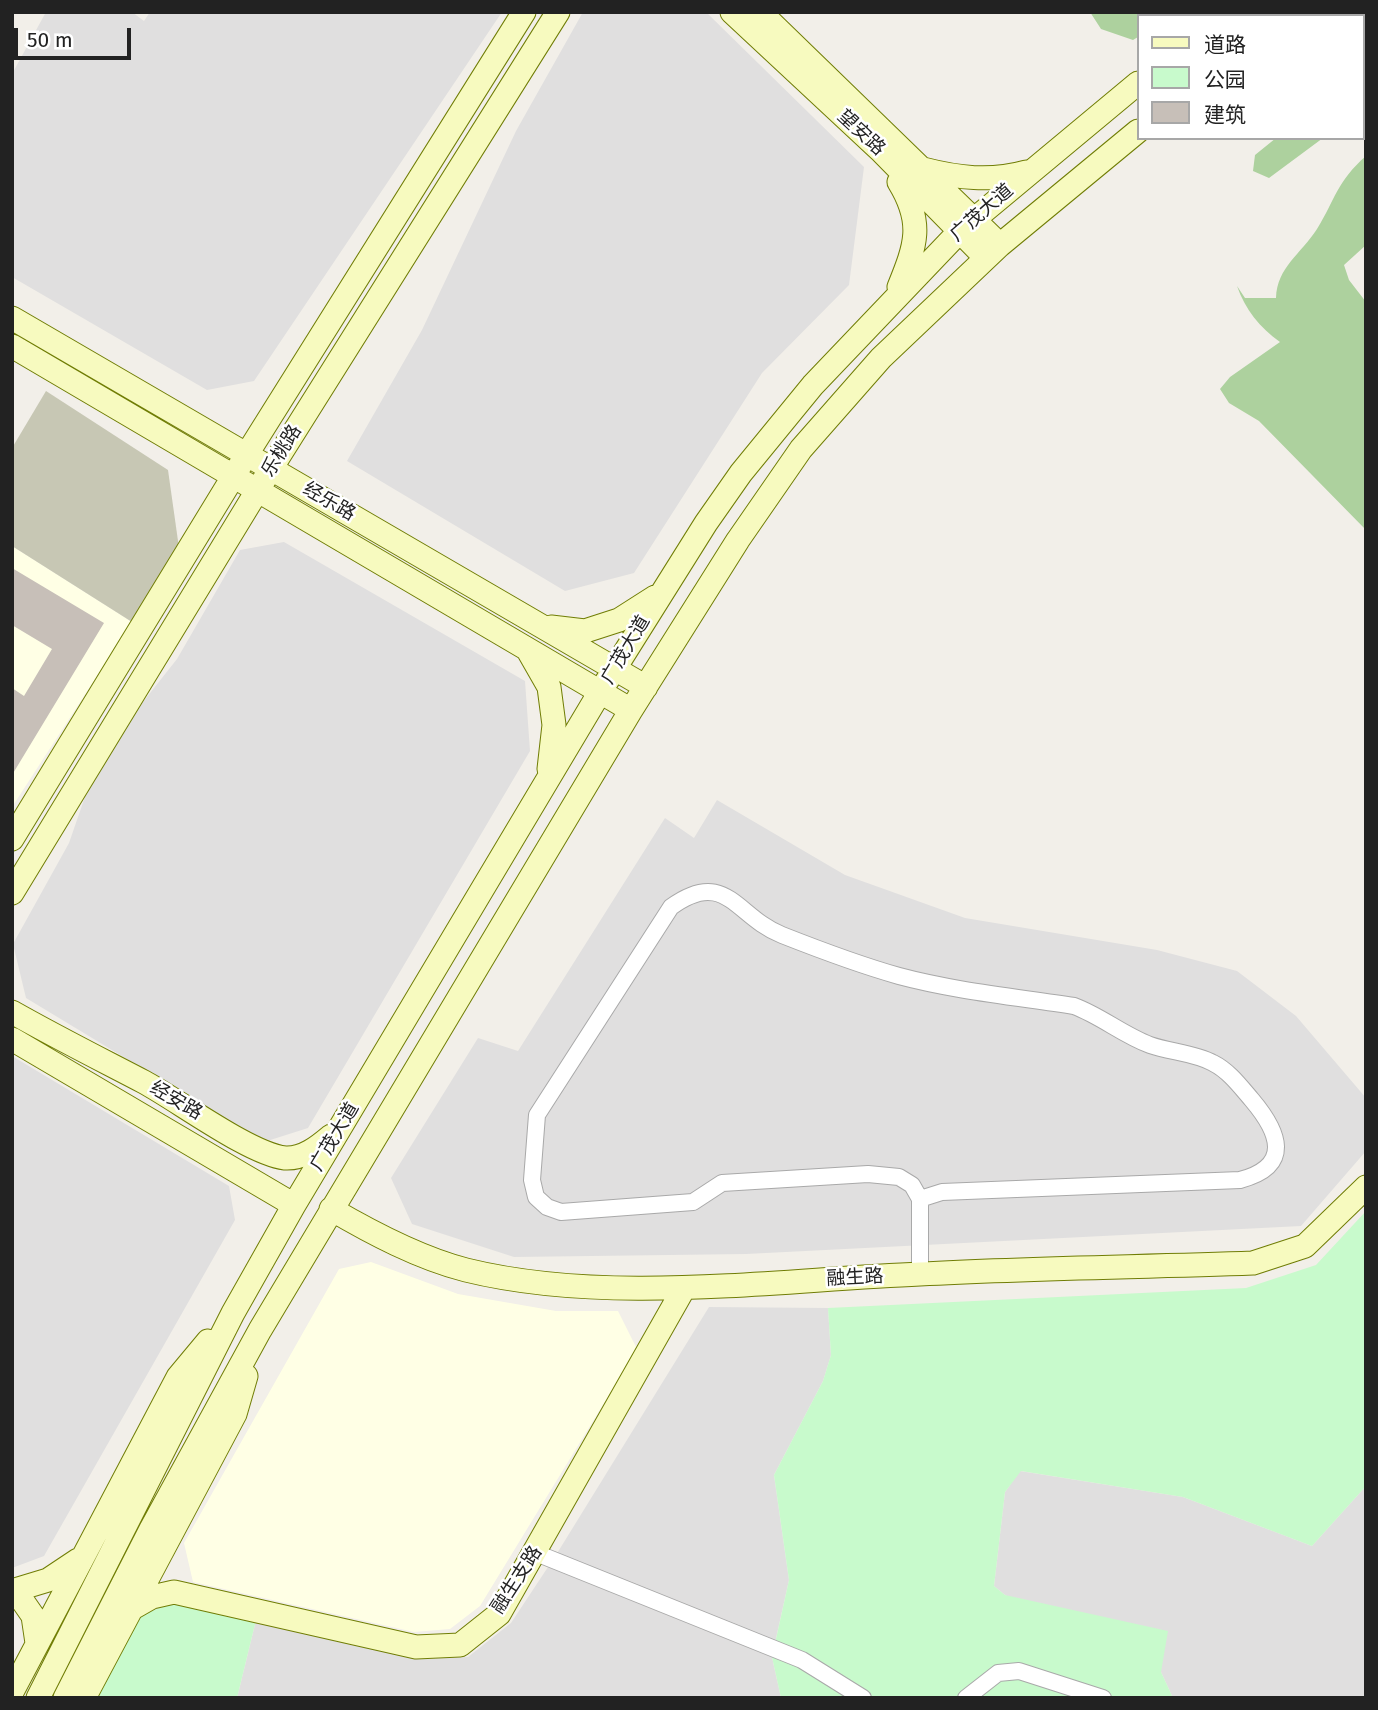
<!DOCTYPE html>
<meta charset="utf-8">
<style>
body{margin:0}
#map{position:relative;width:1378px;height:1710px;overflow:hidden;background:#f2efe9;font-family:"Fira Sans","Noto Sans SC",sans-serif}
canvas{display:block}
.frame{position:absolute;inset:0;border:14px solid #222;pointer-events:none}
.legend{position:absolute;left:1137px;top:14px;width:228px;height:126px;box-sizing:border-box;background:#fff;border:2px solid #a7a7a7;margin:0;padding:9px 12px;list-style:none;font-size:21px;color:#222}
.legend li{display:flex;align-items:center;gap:14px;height:35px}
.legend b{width:35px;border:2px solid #a7a7a7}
.scale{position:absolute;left:14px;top:28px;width:117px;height:32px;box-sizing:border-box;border:4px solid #222;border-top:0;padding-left:9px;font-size:21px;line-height:24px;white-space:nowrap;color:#222;-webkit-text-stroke:5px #fff;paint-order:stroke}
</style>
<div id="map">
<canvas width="1378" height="1710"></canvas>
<div class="frame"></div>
<ul class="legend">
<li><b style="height:9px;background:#f7fabf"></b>道路</li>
<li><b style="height:19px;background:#c8facc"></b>公园</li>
<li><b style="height:19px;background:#c7bfb8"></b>建筑</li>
</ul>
<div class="scale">50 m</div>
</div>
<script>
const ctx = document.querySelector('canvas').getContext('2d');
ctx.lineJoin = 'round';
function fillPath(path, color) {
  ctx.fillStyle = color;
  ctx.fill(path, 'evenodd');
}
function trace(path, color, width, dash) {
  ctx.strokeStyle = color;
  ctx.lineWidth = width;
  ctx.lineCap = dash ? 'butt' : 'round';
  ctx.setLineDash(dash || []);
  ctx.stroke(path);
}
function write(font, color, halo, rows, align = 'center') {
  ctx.font = font + ' "Fira Sans","Noto Sans SC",sans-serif';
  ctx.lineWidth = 5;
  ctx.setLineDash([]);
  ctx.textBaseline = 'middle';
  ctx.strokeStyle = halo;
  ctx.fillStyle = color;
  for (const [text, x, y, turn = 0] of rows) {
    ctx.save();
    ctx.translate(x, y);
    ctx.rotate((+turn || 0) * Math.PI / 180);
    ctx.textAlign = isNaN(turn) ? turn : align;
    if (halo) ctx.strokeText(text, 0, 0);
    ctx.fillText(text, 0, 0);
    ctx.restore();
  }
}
fillPath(new Path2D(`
 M46 12H132L144 21 150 12H502L254 381 207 390 12 277V74Z
 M583 12H706L864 167 849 285 762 373 634 573 565 591 347 461 422 330 516 131Z
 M284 542 525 681 530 751 308 1128 264 1142 26 998 13 944 69 843 87 791 139 707 177 659 240 550Z
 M717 800 845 875 965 918 1157 950 1237 971 1296 1016 1366 1098V1151L1301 1226 746 1254 514 1257 412 1224 391 1178 478 1038 518 1051 665 818 694 838Z
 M12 1056 229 1186 235 1220 44 1556 12 1568Z
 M709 1307 828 1308 831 1355 823 1381 774 1475 789 1580 775 1643 556 1555Z
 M1020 1471 1183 1497 1312 1546 1366 1486V1698H1173L1161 1672 1005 1595 994 1586 1005 1492Z
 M548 1567 772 1657 781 1698H237L256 1620 415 1659 468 1657 511 1623Z`), '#e0dfdf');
fillPath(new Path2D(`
 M12 546 132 622 12 807Z
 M371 1262 458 1294 556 1311H618L637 1349 480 1606 450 1629 414 1632 193 1582 184 1543 339 1269Z`), '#ffffe5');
fillPath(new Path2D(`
 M46 391 168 470 179 548 132 622 12 546V448Z`), '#c7c7b4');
fillPath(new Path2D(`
 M1090 12H1169L1167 16H1138V37L1133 40 1101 29Z
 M1276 138H1323L1269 178 1253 171 1255 155Z
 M1366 156V245L1344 265 1349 280 1366 302V530L1259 421 1229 403 1220 389 1230 377 1280 342C1260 328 1245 309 1237 286L1245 298H1276C1277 267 1301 254 1317 229 1335 200 1337 181 1366 156Z`), '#add19e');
fillPath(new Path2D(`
 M1366 1211V1486L1312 1546 1183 1497 1021 1471 1005 1492 994 1586 1005 1595 1168 1631 1161 1672 1173 1698H781L772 1657 789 1580 774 1475 823 1381 831 1355 828 1308 1246 1288 1316 1265Z
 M178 1601 256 1620 237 1698H96L138 1616Z`), '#c8facc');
fillPath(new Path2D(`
 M12 568 104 623 12 775V688L24 696 52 649 12 625Z`), '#c7bfb8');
const street = new Path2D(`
 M920 1199 942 1192 1240 1180C1293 1166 1279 1132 1252 1100 1240 1086 1229 1071 1213 1063 1195 1053 1170 1052 1150 1045 1123 1035 1101 1016 1074 1006 1016 997 955 991 899 976 860 965 820 950 782 935 736 917 726 867 671 907L537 1115 532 1180 536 1197 547 1207 561 1212 693 1202 722 1183 868 1174 899 1177 912 1185 920 1199V1274
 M536 1553 802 1660 863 1698
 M966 1698 998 1673 1019 1671 1103 1698`);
const secondary = new Path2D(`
 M732 12 880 150 986 258
 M760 12 1000 245
 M1220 16 1224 12
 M1277 16 1281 12
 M923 169C958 178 990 182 1026 172
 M899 287C916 245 924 223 899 182
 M12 318 646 687
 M12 346 631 710
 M551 627 585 631 619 620 655 597
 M529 652 549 687 554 725 549 769
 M12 839 247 454 524 12
 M12 893 257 491 558 12
 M12 1012C56 1037 100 1059 144 1082 179 1101 250 1154 285 1158 303 1159 318 1147 331 1136
 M12 1039 294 1205
 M331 1209C372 1233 419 1258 466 1270 608 1305 775 1280 920 1274 1031 1268 1142 1267 1253 1263L1305 1246 1366 1187
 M15 1590 48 1580 78 1560
 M15 1590 33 1616 37 1643
 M131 1609 152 1597 174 1592 416 1647 460 1645 499 1614 684 1288
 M12 1692 178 1377 208 1341
 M38 1698 233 1313 294 1205 600 692 706 523 741 473 813 385 959 232 1138 83
 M65 1698 151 1529 260 1330 631 710 738 540 801 449 881 358 1000 245 1138 131
 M84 1698 235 1414 246 1376`);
trace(street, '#a9a9a9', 18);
trace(secondary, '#707d05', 25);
trace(street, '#fff', 16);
trace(secondary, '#f7fabf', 23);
write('19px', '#222', '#fff', [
 ["望安路",861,133,43],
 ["广茂大道",982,213,-41],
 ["乐桃路",282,451,-58],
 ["经乐路",329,502,30],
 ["广茂大道",626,650,-59],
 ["经安路",176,1101,30],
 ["广茂大道",335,1137,-59],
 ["融生路",855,1278,-3],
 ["融生支路",517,1580,-57]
]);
</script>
